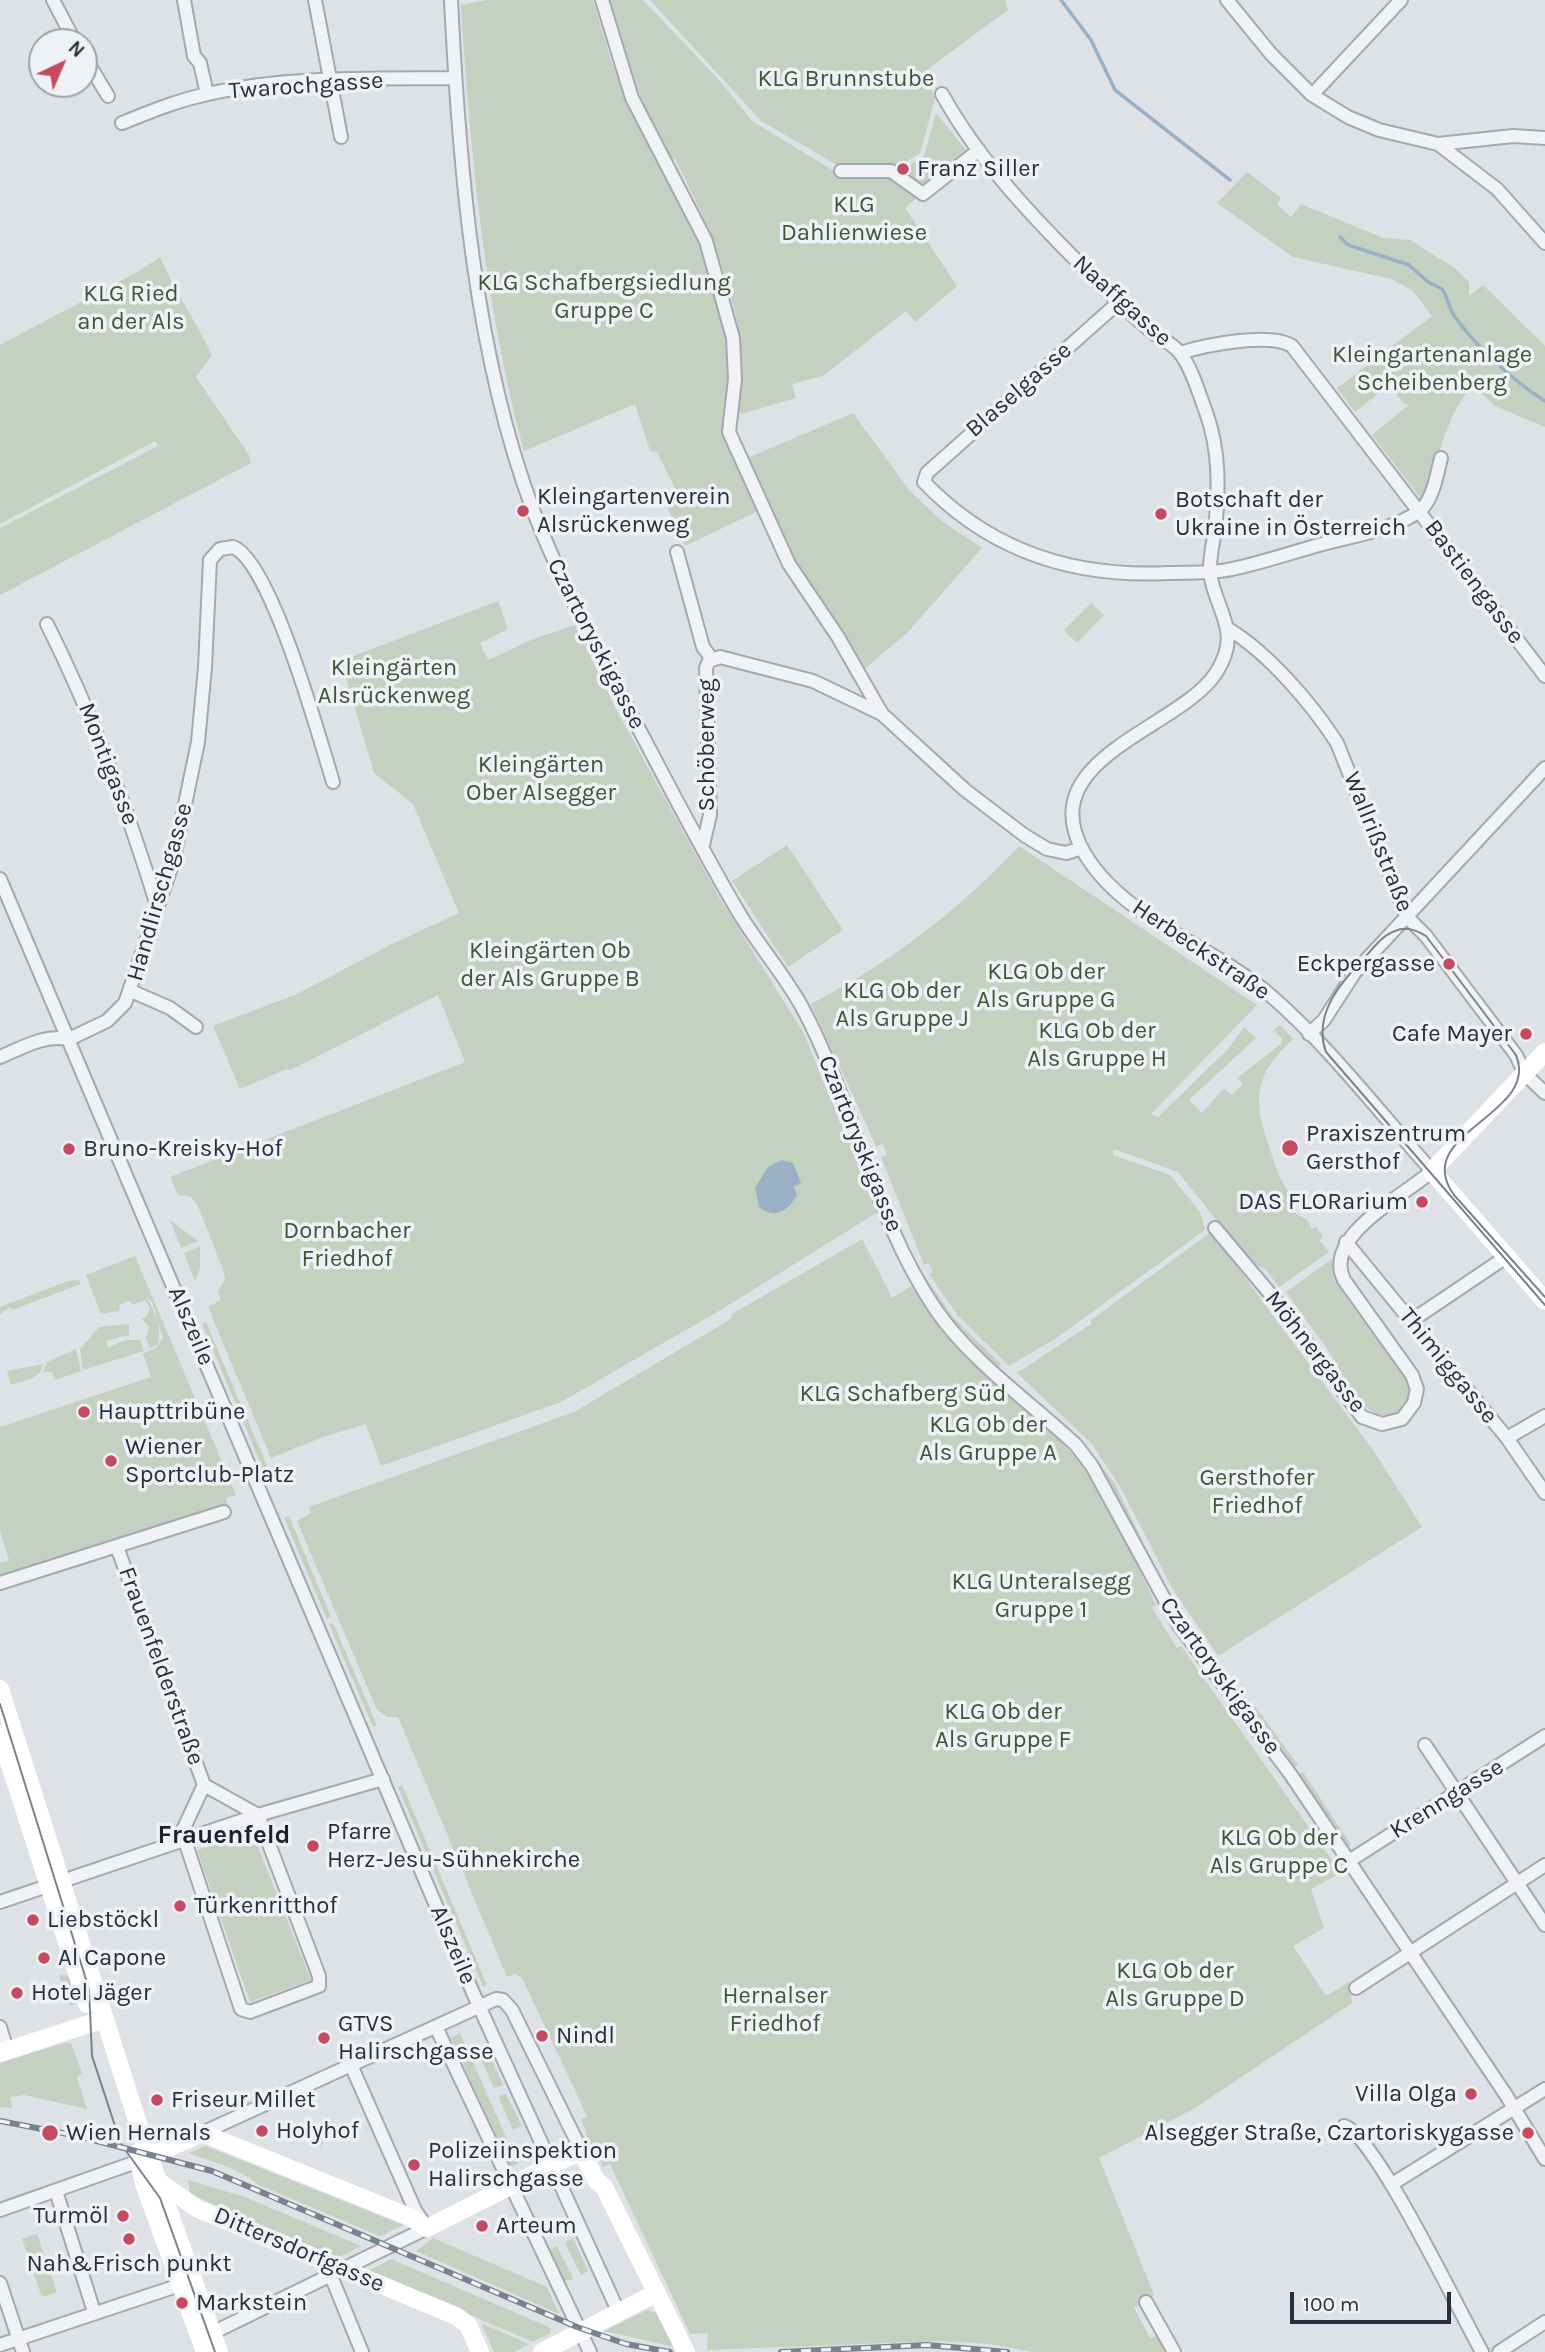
<!DOCTYPE html>
<meta charset="utf-8">
<style>
body{margin:0}
#map{position:relative;width:1545px;height:2352px;overflow:hidden;background:#dee2e7;font-family:Karla,sans-serif}
canvas{display:block}
.north{position:absolute;left:28px;top:28px;width:70px;height:70px;box-sizing:border-box;background:#eef1f5;border:2px solid #9fa4ab;border-radius:50%;rotate:44deg;font-size:19px;font-weight:700;line-height:28px;text-align:center;color:#28303d}
.north::after{content:'';display:block;margin:auto;width:24px;height:32px;background:#c64a5f;clip-path:polygon(50% 0,100% 100%,50% 72%,0 100%)}
.scale{position:absolute;left:1290px;top:2292px;width:161px;height:32px;box-sizing:border-box;border:4px solid #28303d;border-top:0;padding-left:9px;font-size:21px;line-height:24px;white-space:nowrap;color:#28303d;-webkit-text-stroke:5px #eef1f5;paint-order:stroke}
</style>
<div id="map">
<canvas width="1545" height="2352"></canvas>
<div class="north">N</div>
<div class="scale">100 m</div>
</div>
<script>
const ctx = document.querySelector('canvas').getContext('2d');
ctx.lineJoin = 'round';
function fillPath(path, color) {
  ctx.fillStyle = color;
  ctx.fill(path, 'evenodd');
}
function trace(path, color, width, dash) {
  ctx.strokeStyle = color;
  ctx.lineWidth = width;
  ctx.lineCap = dash ? 'butt' : 'round';
  ctx.setLineDash(dash || []);
  ctx.stroke(path);
}
function write(font, color, halo, rows, align = 'center') {
  ctx.font = font + ' Karla,sans-serif';
  ctx.lineWidth = 7;
  ctx.setLineDash([]);
  ctx.textBaseline = 'middle';
  ctx.strokeStyle = halo;
  ctx.fillStyle = color;
  for (const [text, x, y, turn = 0] of rows) {
    ctx.save();
    ctx.translate(x, y);
    ctx.rotate((+turn || 0) * Math.PI / 180);
    ctx.textAlign = isNaN(turn) ? turn : align;
    if (halo) ctx.strokeText(text, 0, 0);
    ctx.fillText(text, 0, 0);
    ctx.restore();
  }
}
fillPath(new Path2D(`
 M488 0H593L612 63 635 119 701 244 726 332 730 364 723 431 758 511 685 546 667 507 681 500 657 452 650 451 635 404 524 451 523 448C485 304 470 153 461 5Z
 M608 0H643L722 83 752 121 844 177 889 173 919 196 905 208 957 286 915 322 906 311 823 376 792 384 796 398 737 415C739 401 742 386 742 372 745 309 704 214 675 159L671 161 643 104Z
 M650 0H1005L1008 10 925 71 935 99 920 153 896 169 839 166 761 121Z
 M936 113 969 154 925 188 900 172 924 156Z
 M1247 172 1281 198 1277 204 1291 217 1301 204 1383 238 1410 240 1456 269 1469 282V296L1483 285 1545 346V427L1495 406 1474 385C1443 416 1441 462 1421 499L1372 435 1409 405 1404 404 1389 385 1355 412 1337 388 1432 316 1412 290 1391 279 1293 257 1217 203Z
 M160 257C174 291 196 321 212 355L196 377 249 455 251 463 0 595V528L158 446 155 441 0 524V345L139 271Z
 M853 413 909 490 943 522 982 548 907 633 863 670 779 539 745 459Z
 M498 601 508 629 480 643 488 660 533 639 575 625 616 709 719 897 803 1032 878 1212 719 1311 561 1402 381 1466 366 1424 323 1437 271 1458 208 1307 221 1300 218 1291 225 1280 224 1272 197 1204 191 1197 178 1195 170 1177 465 1062 438 995 291 1070 287 1069 240 1089 213 1026 297 994 392 944 459 913 413 804 374 773 343 668 345 660 356 655Z
 M1091 603 1104 615 1077 643 1064 630Z
 M787 845 843 930 788 967 732 881Z
 M1019 846 1257 1005 1151 1114 1158 1117 1228 1049 1244 1027 1256 1038 1189 1100 1202 1113 1224 1088 1232 1095 1243 1084 1237 1078 1281 1044 1282 1039 1274 1030 1280 1025 1293 1039C1255 1074 1252 1097 1269 1146 1275 1164 1279 1180 1291 1195L1289 1210 1307 1220 1312 1229 1316 1227 1323 1237 1319 1240 1329 1252 1279 1287 1266 1270 1255 1264 1221 1226 1178 1172 1114 1149 1113 1155 1170 1175 1200 1212 1205 1230 1055 1339 1009 1366 958 1316 929 1274 933 1272 929 1263 924 1265 881 1157 887 1155 883 1144 876 1146 811 1004C891 962 957 912 1019 846Z
 M170 1220 198 1241 181 1248Z
 M1211 1232 1373 1450 1422 1527 1218 1656 1172 1588 1121 1488 1092 1444 1017 1373 1091 1324V1320Z
 M862 1239 892 1298 911 1286C950 1351 1014 1394 1066 1447 1107 1489 1131 1553 1156 1605L1152 1608 1177 1648 1181 1646 1341 1873 1311 1889 1324 1928 1293 1946 1326 1996 1349 1982 1352 2003 1195 2108 1099 2158 1154 2295 1134 2308 1150 2338 1156 2336 1166 2352H1032L991 2344 938 2341 707 2350 708 2333 690 2334 610 2164 603 2167 597 2152H593L581 2119 587 2116 522 1978 516 1974 507 1977 398 1717H387L377 1710 297 1521 311 1513 309 1507 574 1412 731 1319 732 1314Z
 M200 1246V1268L195 1281 184 1253Z
 M135 1256 236 1495 226 1498 228 1506 0 1581V1563L9 1560 0 1531V1427L151 1377 143 1353 156 1348 163 1338 152 1302 145 1296C154 1308 163 1329 158 1344L150 1349 146 1338 149 1327 142 1319 147 1316 150 1308 145 1300 133 1305 129 1301 120 1305 119 1311 101 1314 86 1275Z
 M1332 1259C1333 1301 1396 1348 1412 1390 1406 1408 1399 1418 1378 1415L1358 1402 1328 1350 1286 1292Z
 M924 1275 953 1317 1001 1364 998 1367 955 1324 922 1276Z
 M79 1280 81 1284 12 1310 10 1307 0 1314V1307L68 1281Z
 M206 1322 241 1405 237 1407 202 1324Z
 M129 1324V1335L106 1341 108 1348 125 1340H140L144 1351 83 1370 80 1349 99 1327Z
 M76 1349 81 1371 55 1380 52 1372H43L47 1362Z
 M43 1364C40 1379 26 1380 11 1385L7 1371Z
 M243 1409 268 1468 263 1470 239 1411Z
 M1084 1442 1115 1484 1160 1577 1158 1578 1125 1512 1082 1445Z
 M289 1516 331 1617 327 1619 284 1518Z
 M333 1623 377 1725 373 1727 329 1624Z
 M1255 1706 1298 1765 1294 1768 1251 1709Z
 M1303 1772 1351 1845 1348 1847 1299 1774Z
 M402 1785 487 1985 483 1987 398 1787Z
 M252 1832 311 1980 250 2002 197 1850Z
 M59 1975 72 1976 82 2004 69 2005Z
 M460 2033 518 2164 511 2167 451 2038Z
 M64 2043H71L82 2073 77 2077 87 2109 24 2095 10 2097 12 2108 0 2107V2063Z
 M489 2054 503 2085 494 2088 480 2057Z
 M506 2094 522 2126 513 2130 498 2096Z
 M309 2124 320 2129 317 2134 323 2142 320 2147 303 2136 300 2139 296 2137V2131Z
 M206 2146 403 2225 381 2236 375 2234 259 2185C238 2167 213 2163 189 2153Z
 M188 2180 245 2197 361 2246 338 2258 190 2194Z
 M37 2234 57 2292 42 2297 22 2239Z
 M433 2238 547 2287 559 2314 416 2251Z
 M573 2238 588 2271 581 2275 565 2243Z
 M557 2246 573 2278 572 2280 564 2281 550 2250Z
 M391 2259 551 2328 549 2334 533 2342 369 2271Z
 M647 2310 657 2313 675 2347 604 2331Z
 M481 2323 529 2344 514 2352H494Z`), '#c4d0c0');
fillPath(new Path2D(`
 M782 1160 793 1163 801 1183 794 1187 797 1195C788 1211 774 1220 759 1207L755 1188 768 1167Z`), '#9bb0c5');
trace(new Path2D(`
 M1061 0 1091 40 1115 90 1230 180
 M1340 237 1348 245 1409 265 1428 282 1442 289C1448 297 1448 306 1453 314 1474 345 1514 382 1545 401`), '#9bb0c5', 3.5);
const street = new Path2D(`
 M53 0 75 42
 M184 0 194 56 200 63 207 94
 M315 0 341 137
 M451 0C459 166 474 353 533 510 560 580 596 647 631 714 666 780 701 849 739 913 758 945 784 974 802 1007 854 1104 874 1219 936 1310 972 1362 1030 1402 1076 1445L1092 1466 1178 1624 1291 1775 1506 2095 1545 2159
 M602 0 632 98 706 241 733 338 735 379 729 432 789 564 838 637 882 714 965 790 1024 835 1047 849 1066 853 1082 848
 M1227 0 1271 54 1312 95 1348 117 1379 130 1438 144 1497 189 1545 243
 M84 56 108 96
 M942 94C980 163 1039 224 1095 279 1113 297 1132 315 1152 332 1161 338 1174 345 1180 353 1192 368 1199 394 1206 412 1220 451 1219 489 1215 530 1213 543 1209 560 1210 573 1216 613 1243 631 1216 673 1180 728 1036 757 1081 847 1117 917 1213 946 1269 994 1329 1046 1379 1112 1432 1171 1404 1196 1322 1236 1344 1280L1412 1375 1417 1389 1414 1403 1402 1419 1382 1424 1362 1417 1272 1296 1215 1228
 M1312 95 1401 0
 M122 123C150 112 178 100 208 94 288 76 372 79 454 78
 M1438 144 1513 136 1545 138
 M841 171H891L923 194 979 150
 M1119 302 927 473 924 482C991 552 1074 578 1169 573 1189 572 1212 574 1232 569 1261 563 1290 553 1319 545 1350 536 1392 531 1419 511 1433 501 1437 474 1441 458
 M1180 353C1205 345 1270 332 1292 346L1545 676
 M677 552 703 647 712 659
 M47 624C93 716 128 810 158 909
 M1230 630C1269 654 1312 704 1337 743L1407 917 1426 936 1516 1055 1525 1074 1545 1093
 M703 845 710 815 706 668 709 661 720 657 813 681 882 714
 M0 879 474 1995 619 2313
 M131 991 170 1008 196 1027
 M1309 1034 1324 1020 1355 972 1545 768
 M69 1039 107 1021 125 1003 173 862 198 742 205 667 210 560 220 549 233 547C271 561 320 740 333 782
 M0 1057C22 1048 44 1034 69 1039
 M1346 1242 1507 1438 1545 1493
 M1411 1321 1506 1257
 M1507 1438 1545 1416
 M117 1547 204 1785
 M0 1583 224 1512
 M1425 1745 1545 1925
 M204 1785 258 1815 319 1976V1986L250 2012 241 2009 182 1832Z
 M1349 1861 1545 1736
 M0 1902 258 1815 383 1779
 M1356 1988 1545 1865
 M0 2027 7 2050
 M436 2027 590 2352
 M1344 2126C1374 2133 1461 2315 1482 2352
 M202 2133 496 1999 503 2000 512 2010 583 2154
 M1392 2184 1545 2089
 M56 2191 94 2312
 M0 2210 139 2161
 M331 2276 362 2352
 M0 2283 23 2352
 M1146 2302 1174 2352
 M206 2336 427 2228 415 2210 351 2065
 M0 2345 186 2283
 M1499 2352 1545 2322`);
trace(street, '#a4a9b1', 16);
trace(street, '#f1f2f5', 12);
trace(new Path2D(`
 M1545 1052 1432 1171 1545 1301
 M0 1689 142 2136 219 2352
 M0 1734 87 2004
 M0 2053 104 2019
 M137 2153 144 2184 205 2352
 M139 2161 202 2133 410 2217 427 2228 572 2155 583 2154 596 2180 604 2187 686 2352
 M158 2181 198 2209 456 2316 468 2325 480 2352
 M542 2352 656 2293`), '#fff', 18);
trace(new Path2D(`
 M1545 1297 1454 1195C1409 1133 1541 1115 1516 1055L1426 936C1416 930 1406 926 1395 931 1383 935 1374 947 1366 956 1342 981 1312 1014 1326 1052L1545 1305
 M0 1704 89 1989 92 2056 121 2144 160 2198 215 2352`), '#79828f', 2);
const rail = new Path2D(`
 M0 2121 78 2136 212 2171 577 2327 626 2344 670 2352
 M781 2352 927 2345 1007 2352`);
trace(rail, '#79828f', 6);
trace(rail, '#eef1f5', 3.5, [10]);
for (const [x, y, r, color] of [
 [903,169,7,"#c64a5f"],
 [523,511,7,"#c64a5f"],
 [1161,514,7,"#c64a5f"],
 [1449,964,7,"#c64a5f"],
 [1526,1034,7,"#c64a5f"],
 [1290,1148,9,"#c64a5f"],
 [69,1149,7,"#c64a5f"],
 [1422,1202,7,"#c64a5f"],
 [84,1412,7,"#c64a5f"],
 [111,1461,7,"#c64a5f"],
 [313,1846,7,"#c64a5f"],
 [180,1906,7,"#c64a5f"],
 [33,1920,7,"#c64a5f"],
 [44,1958,7,"#c64a5f"],
 [17,1993,7,"#c64a5f"],
 [542,2036,7,"#c64a5f"],
 [324,2038,7,"#c64a5f"],
 [1471,2094,7,"#c64a5f"],
 [157,2100,7,"#c64a5f"],
 [262,2131,7,"#c64a5f"],
 [50,2133,9,"#c64a5f"],
 [1528,2133,7,"#c64a5f"],
 [414,2165,7,"#c64a5f"],
 [123,2216,7,"#c64a5f"],
 [482,2226,7,"#c64a5f"],
 [129,2239,7,"#c64a5f"],
 [182,2303,7,"#c64a5f"]
]) {
  const dot = new Path2D();
  dot.arc(x, y, r, 0, 2 * Math.PI);
  ctx.fillStyle = color;
  ctx.fill(dot);
  trace(dot, '#eef1f5', 2.5);
}
write('24px', '#3d5836', '#eef1f5', [
 ["KLG Brunnstube",846,79],
 ["KLG",854,205],
 ["Dahlienwiese",854,233],
 ["KLG Schafbergsiedlung",604,283],
 ["Gruppe C",604,311],
 ["KLG Ried",131,294],
 ["an der Als",131,322],
 ["Kleingartenanlage",1432,355],
 ["Scheibenberg",1432,383],
 ["Kleingärten",394,668],
 ["Alsrückenweg",394,696],
 ["Kleingärten",541,765],
 ["Ober Alsegger",541,793],
 ["Kleingärten Ob",550,951],
 ["der Als Gruppe B",550,979],
 ["KLG Ob der",1046,972],
 ["Als Gruppe G",1046,1000],
 ["KLG Ob der",902,991],
 ["Als Gruppe J",902,1019],
 ["KLG Ob der",1097,1031],
 ["Als Gruppe H",1097,1059],
 ["Dornbacher",347,1231],
 ["Friedhof",347,1259],
 ["KLG Schafberg Süd",903,1394],
 ["KLG Ob der",988,1425],
 ["Als Gruppe A",988,1453],
 ["Gersthofer",1257,1478],
 ["Friedhof",1257,1506],
 ["KLG Unteralsegg",1041,1582],
 ["Gruppe 1",1041,1610],
 ["KLG Ob der",1003,1712],
 ["Als Gruppe F",1003,1740],
 ["KLG Ob der",1279,1838],
 ["Als Gruppe C",1279,1866],
 ["KLG Ob der",1175,1971],
 ["Als Gruppe D",1175,1999],
 ["Hernalser",775,1996],
 ["Friedhof",775,2024]
]);
write('24px', '#28303d', '#eef1f5', [
 ["Twarochgasse",306,86,-4],
 ["Naaffgasse",1122,301,42],
 ["Blaselgasse",1019,390,-41],
 ["Bastiengasse",1474,582,53],
 ["Czartoryskigasse",596,644,63],
 ["Schöberweg",707,745,-90],
 ["Montigasse",108,764,69],
 ["Wallrißstraße",1378,842,68],
 ["Handlirschgasse",160,892,-74],
 ["Herbeckstraße",1201,950,34],
 ["Czartoryskigasse",860,1144,68],
 ["Alszeile",191,1326,67],
 ["Möhnergasse",1315,1352,52],
 ["Thimiggasse",1448,1366,51],
 ["Frauenfelderstraße",161,1666,70],
 ["Czartoryskigasse",1220,1676,54],
 ["Krenngasse",1447,1799,-32],
 ["Alszeile",453,1945,67],
 ["Dittersdorfgasse",299,2250,23]
]);
write('24px', '#28303d', '#eef1f5', [
 ["Franz Siller",917,169],
 ["Kleingartenverein",537,497],
 ["Alsrückenweg",537,525],
 ["Botschaft der",1175,500],
 ["Ukraine in Österreich",1175,528],
 ["Eckpergasse",1435,964,"right"],
 ["Cafe Mayer",1512,1034,"right"],
 ["Praxiszentrum",1306,1134],
 ["Gersthof",1306,1162],
 ["Bruno-Kreisky-Hof",83,1149],
 ["DAS FLORarium",1408,1202,"right"],
 ["Haupttribüne",98,1412],
 ["Wiener",125,1447],
 ["Sportclub-Platz",125,1475],
 ["Pfarre",327,1832],
 ["Herz-Jesu-Sühnekirche",327,1860],
 ["Türkenritthof",194,1906],
 ["Liebstöckl",47,1920],
 ["Al Capone",58,1958],
 ["Hotel Jäger",31,1993],
 ["GTVS",338,2024],
 ["Halirschgasse",338,2052],
 ["Nindl",556,2036],
 ["Villa Olga",1457,2094,"right"],
 ["Friseur Millet",171,2100],
 ["Holyhof",276,2131],
 ["Wien Hernals",66,2133],
 ["Alsegger Straße, Czartoriskygasse",1514,2133,"right"],
 ["Polizeiinspektion",428,2151],
 ["Halirschgasse",428,2179],
 ["Turmöl",109,2216,"right"],
 ["Arteum",496,2226],
 ["Nah&Frisch punkt",129,2264,"center"],
 ["Markstein",196,2303]
], 'left');
write('bold 26px', '#1b212e', '#eef1f5', [
 ["Frauenfeld",224,1836]
]);
</script>
